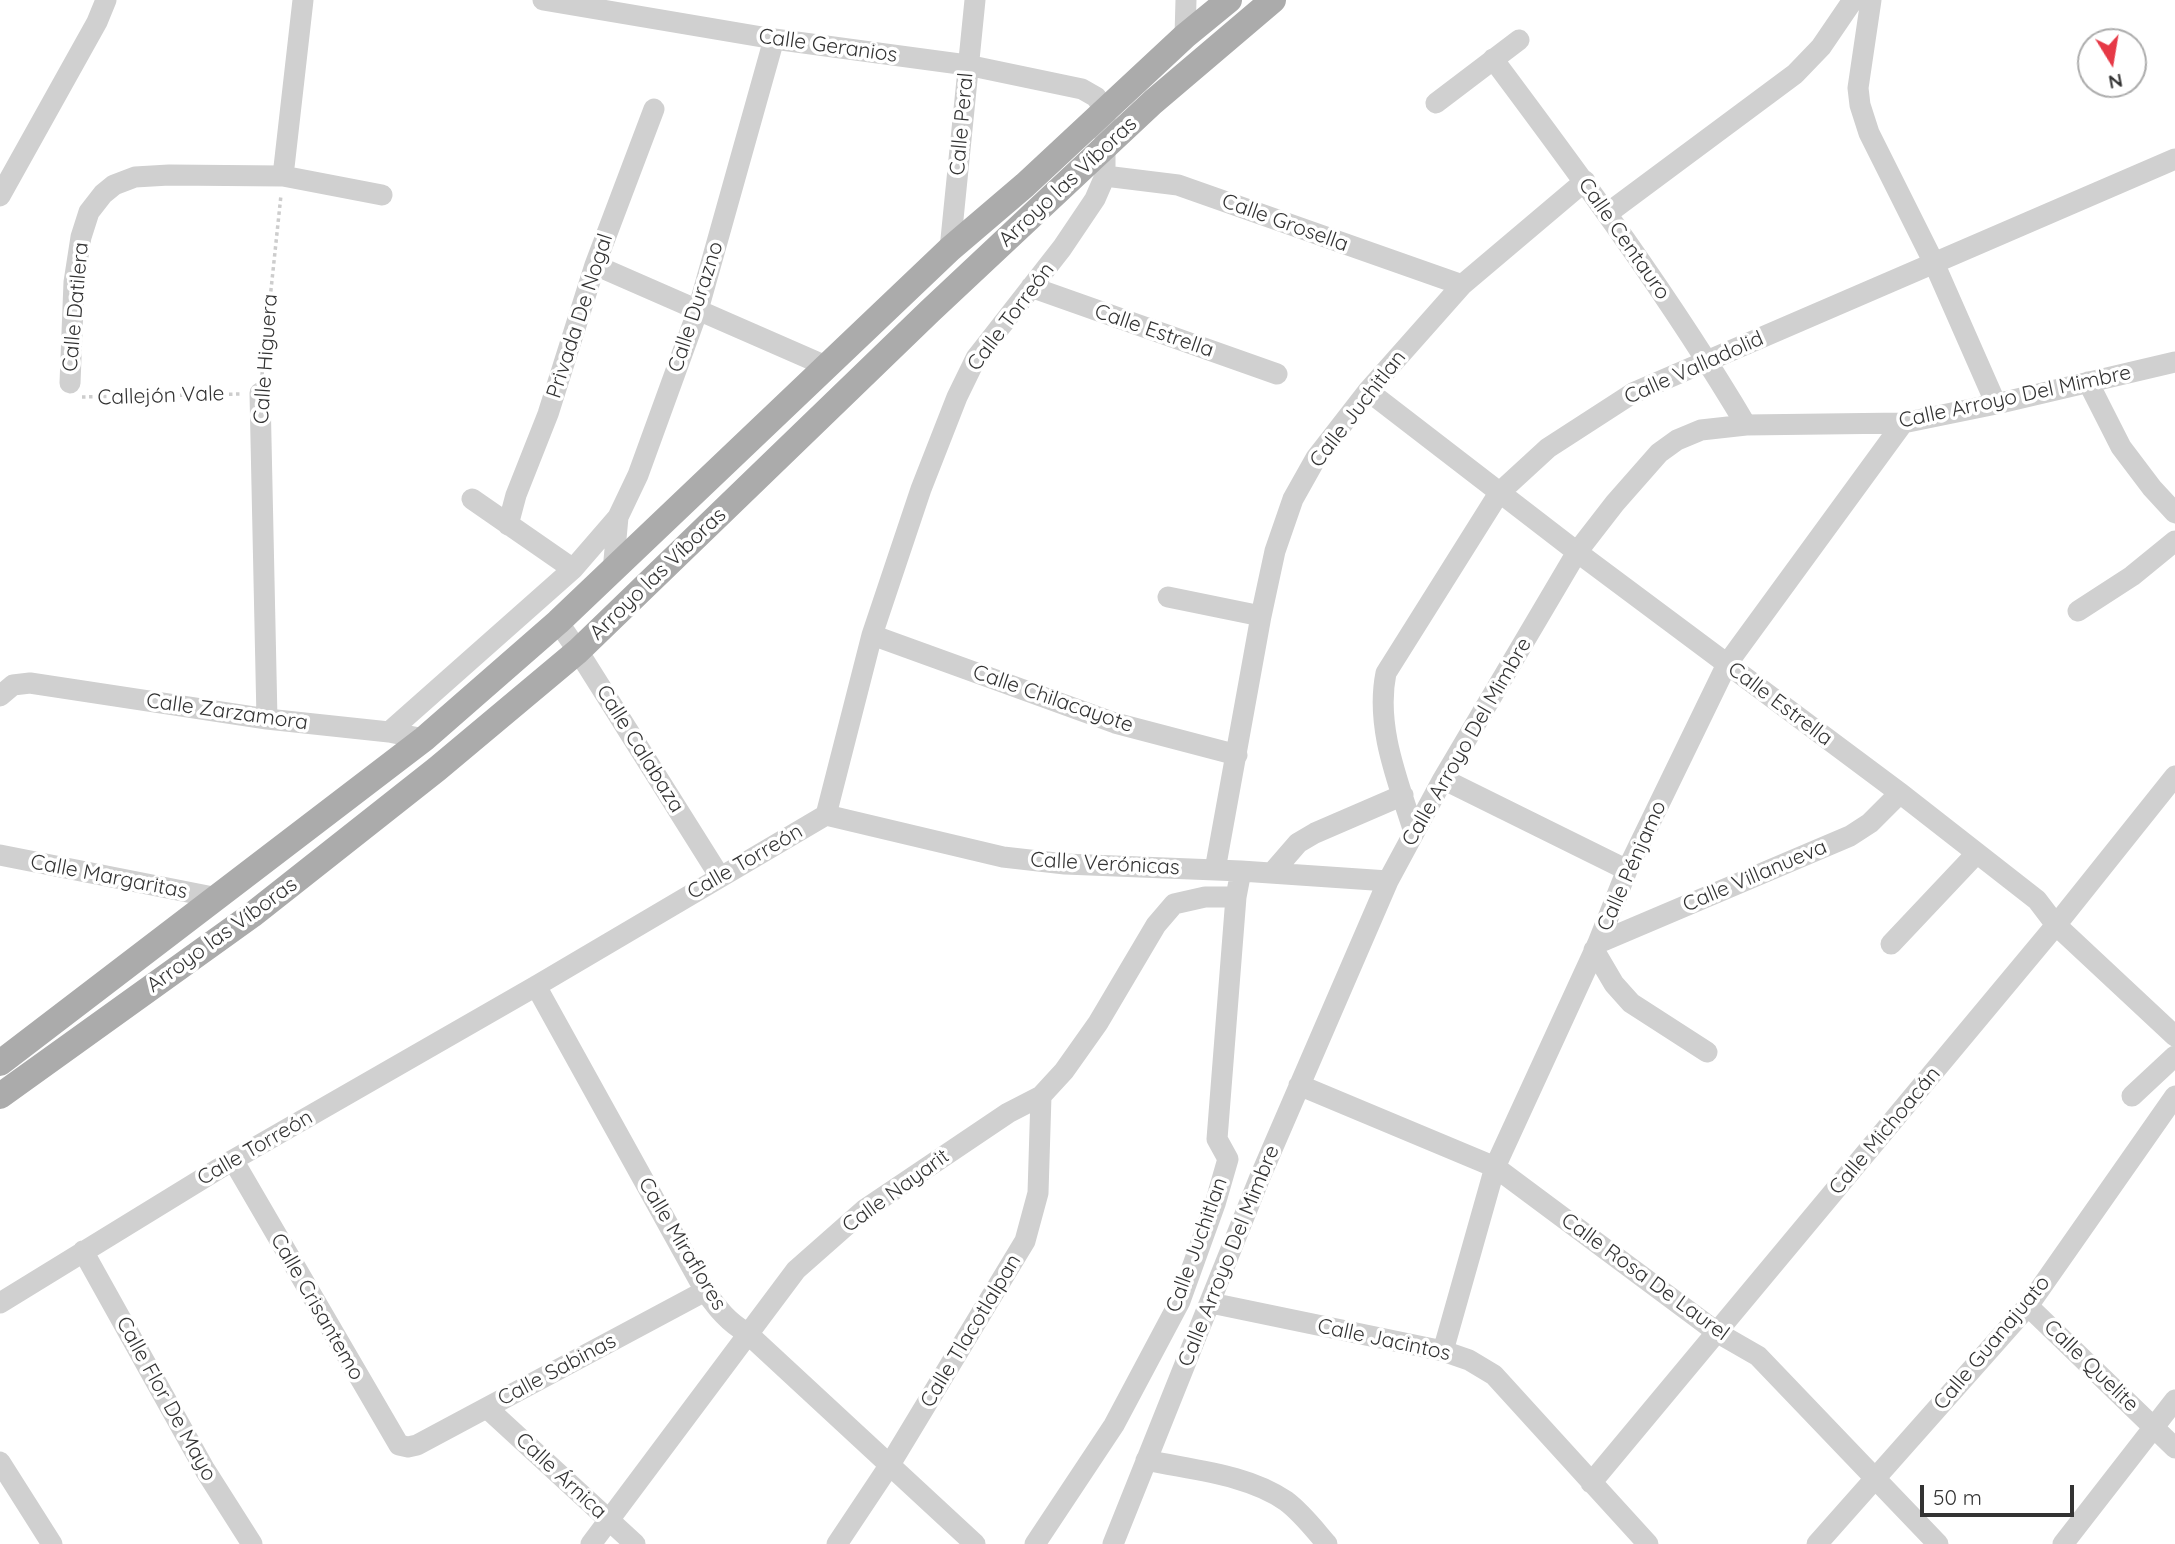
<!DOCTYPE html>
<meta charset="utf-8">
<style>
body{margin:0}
#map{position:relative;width:2175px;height:1544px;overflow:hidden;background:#fff;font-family:Quicksand,sans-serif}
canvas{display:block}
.north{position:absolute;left:2077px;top:28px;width:70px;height:70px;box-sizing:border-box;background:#fff;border:2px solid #adadad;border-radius:50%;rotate:169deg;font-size:19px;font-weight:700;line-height:28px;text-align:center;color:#333}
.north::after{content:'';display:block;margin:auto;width:24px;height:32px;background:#e63946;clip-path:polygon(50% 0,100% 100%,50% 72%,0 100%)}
.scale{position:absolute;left:1920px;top:1485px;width:154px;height:32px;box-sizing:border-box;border:4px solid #333;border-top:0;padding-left:9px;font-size:21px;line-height:24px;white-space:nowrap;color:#333;-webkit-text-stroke:5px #fff;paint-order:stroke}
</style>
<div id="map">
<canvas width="2175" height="1544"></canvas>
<div class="north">N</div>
<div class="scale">50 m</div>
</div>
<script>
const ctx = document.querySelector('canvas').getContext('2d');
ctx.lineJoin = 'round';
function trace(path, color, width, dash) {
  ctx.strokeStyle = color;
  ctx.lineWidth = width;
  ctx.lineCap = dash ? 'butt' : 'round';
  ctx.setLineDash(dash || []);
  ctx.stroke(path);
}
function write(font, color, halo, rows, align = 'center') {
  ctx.font = font + ' Quicksand,sans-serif';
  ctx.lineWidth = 7;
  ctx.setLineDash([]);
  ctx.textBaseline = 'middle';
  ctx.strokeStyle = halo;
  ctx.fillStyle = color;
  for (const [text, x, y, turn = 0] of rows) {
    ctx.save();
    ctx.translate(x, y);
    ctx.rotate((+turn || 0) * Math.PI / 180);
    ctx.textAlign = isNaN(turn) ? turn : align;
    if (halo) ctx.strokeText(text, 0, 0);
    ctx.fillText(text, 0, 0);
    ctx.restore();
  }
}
trace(new Path2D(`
 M262 375 281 195
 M82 397 242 394`), '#cdcdcd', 3.5, [3.5, 3.5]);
trace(new Path2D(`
 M1871 0 1858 88 1860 105 1869 133 1934 263 1996 404
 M1185 36 1186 0
 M1493 59C1582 178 1670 297 1746 425
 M1436 103 1519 40
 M283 176 303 0
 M1105 176 1178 185 1462 285
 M0 196 97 22 106 0
 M1608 213 1795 74 1821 47 1853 0
 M950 249 975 0
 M595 265 826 366
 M1031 287 1277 374
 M2088 382 2121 447 2152 488 2175 513
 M70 383 74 282 81 237 89 212 103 194 114 185 135 177 169 175 283 176 382 195
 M1368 391 1577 552 1900 793 2037 900 2056 925 2175 1036
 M260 393 267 719
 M472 499 573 569
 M508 525 516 495 548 414 595 265 654 109
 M613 571 618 517 638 475 698 310 774 39
 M1168 597 1261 616
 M2078 611 2132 576 2175 541
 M558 622 578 651 720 877
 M872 635 1115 723 1237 755
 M0 696 13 685 30 683 267 719 389 732 424 739
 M389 732 573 569 618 517
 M1443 779 1627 870
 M826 815 1003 857 1065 864 1241 871 1388 881
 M1414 832C1398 781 1375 727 1386 673L1499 493 1548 448 1633 393 2175 159
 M0 855 218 898
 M1215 870 1261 616 1275 551 1293 499 1316 458 1368 391 1462 285 1585 181
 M1272 873 1298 843 1315 833 1403 795
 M1598 943 1850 836 1870 823 1900 793
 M1891 944 1976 854
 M1594 950 1614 984 1631 1003 1707 1052
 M536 986 705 1291C718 1309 728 1322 747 1333L975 1544
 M1299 1085 1495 1167 1718 1333 1758 1356 1938 1544
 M2132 1096 2175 1056
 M233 1160 399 1445 408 1447 417 1445 705 1291
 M83 1251 205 1470 252 1544
 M0 1303 233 1160 536 986 826 815 872 635 921 489 957 397 976 358 1062 248 1095 199 1105 176V110L1096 97 1082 89 967 65 774 39 543 0
 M1211 1303 1443 1351 1469 1360 1494 1375 1648 1544
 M2028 1306 2175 1448
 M1443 1351 1495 1167 1598 943 1627 870 1727 664 1903 423
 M487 1408 635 1544
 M1146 1460C1192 1470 1247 1474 1286 1501 1302 1513 1314 1529 1327 1544
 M0 1462 52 1544
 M1591 1483 2056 925 2175 776
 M591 1544 796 1270 864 1210 1008 1113 1041 1096 1064 1071 1098 1023 1156 925 1174 904 1205 897H1236
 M837 1544 889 1466 1025 1241 1038 1193 1041 1096
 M1035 1544 1114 1425 1180 1301 1215 1204 1228 1159 1217 1139 1236 897 1241 871
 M1113 1544 1260 1177 1388 881 1443 779 1577 552 1615 503 1659 453 1677 440 1701 430 1746 425 1903 423 1996 404 2175 362
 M1817 1544 2028 1306 2175 1096
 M2063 1544 2175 1400`), '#d0d0d0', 21);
trace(new Path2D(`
 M0 1063 424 739 558 622 950 249 1025 185 1185 36 1229 0
 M0 1096 252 915 437 769 578 651 930 311 1106 146 1153 102 1273 0`), '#ababab', 26);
write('21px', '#333', '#fff', [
 ["Calle Geranios",828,46,8],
 ["Calle Peral",962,124,-85],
 ["Arroyo las Víboras",1068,182,-43],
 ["Calle Grosella",1285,223,20],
 ["Calle Centauro",1624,239,55],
 ["Calle Datilera",76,307,-85],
 ["Calle Durazno",696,307,-72],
 ["Privada De Nogal",580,316,-72],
 ["Calle Torreón",1011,317,-53],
 ["Calle Estrella",1154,331,19],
 ["Calle Higuera",266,359,-86],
 ["Calle Valladolid",1694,368,-24],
 ["Callejón Vale",161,396,-2],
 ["Calle Arroyo Del Mimbre",2015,397,-12],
 ["Calle Juchitlan",1358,409,-52],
 ["Arroyo las Víboras",658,574,-44],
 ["Calle Chilacayote",1053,699,19],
 ["Calle Estrella",1780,704,37],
 ["Calle Zarzamora",227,712,8],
 ["Calle Arroyo Del Mimbre",1467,742,-60],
 ["Calle Calabaza",640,749,58],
 ["Calle Torreón",745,862,-30],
 ["Calle Verónicas",1105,864,3],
 ["Calle Pénjamo",1632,866,-66],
 ["Calle Villanueva",1755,876,-23],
 ["Calle Margaritas",109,877,11],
 ["Arroyo las Víboras",222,935,-36],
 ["Calle Michoacán",1885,1131,-50],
 ["Calle Torreón",255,1148,-30],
 ["Calle Nayarit",896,1191,-36],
 ["Calle Miraflores",682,1244,59],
 ["Calle Juchitlan",1197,1245,-70],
 ["Calle Arroyo Del Mimbre",1229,1256,-68],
 ["Calle Rosa De Laurel",1645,1277,36],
 ["Calle Crisantemo",317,1307,60],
 ["Calle Tlacotlalpan",971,1331,-59],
 ["Calle Jacintos",1384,1340,12],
 ["Calle Guanajuato",1992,1343,-50],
 ["Calle Quelite",2091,1366,44],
 ["Calle Sabinas",557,1370,-28],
 ["Calle Flor De Mayo",166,1399,61],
 ["Calle Árnica",561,1476,43]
]);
</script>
